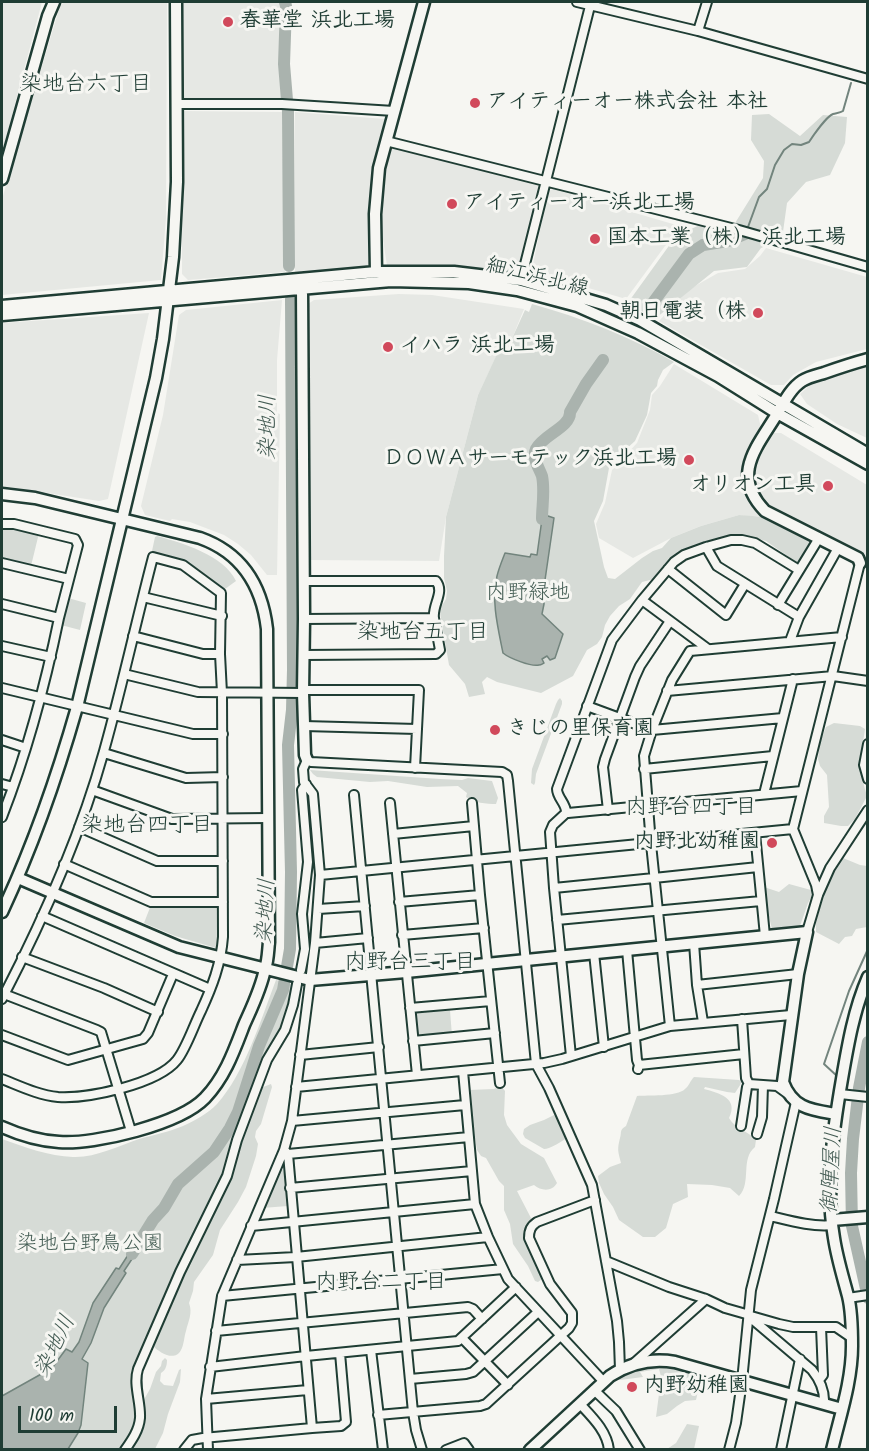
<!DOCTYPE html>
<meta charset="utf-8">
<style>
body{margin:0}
#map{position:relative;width:869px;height:1451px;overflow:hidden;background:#f6f6f2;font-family:Kalam,sans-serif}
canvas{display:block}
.frame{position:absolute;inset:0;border:3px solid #1f3d34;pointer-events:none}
.scale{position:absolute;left:18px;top:1406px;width:99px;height:27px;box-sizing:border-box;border:3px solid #1f3d34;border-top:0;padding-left:8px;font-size:18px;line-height:21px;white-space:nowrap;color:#1f3d34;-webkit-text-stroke:4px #f6f6f2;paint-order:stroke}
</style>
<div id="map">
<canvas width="869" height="1451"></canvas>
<div class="frame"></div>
<div class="scale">100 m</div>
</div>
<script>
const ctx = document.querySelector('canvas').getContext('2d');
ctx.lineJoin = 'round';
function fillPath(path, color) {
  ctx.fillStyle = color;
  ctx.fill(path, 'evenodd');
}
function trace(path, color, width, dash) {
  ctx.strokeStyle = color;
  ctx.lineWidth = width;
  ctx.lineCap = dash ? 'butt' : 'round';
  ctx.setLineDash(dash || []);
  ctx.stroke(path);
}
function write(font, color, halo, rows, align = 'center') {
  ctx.font = font + ' Kalam,"Klee One",sans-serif';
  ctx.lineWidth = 6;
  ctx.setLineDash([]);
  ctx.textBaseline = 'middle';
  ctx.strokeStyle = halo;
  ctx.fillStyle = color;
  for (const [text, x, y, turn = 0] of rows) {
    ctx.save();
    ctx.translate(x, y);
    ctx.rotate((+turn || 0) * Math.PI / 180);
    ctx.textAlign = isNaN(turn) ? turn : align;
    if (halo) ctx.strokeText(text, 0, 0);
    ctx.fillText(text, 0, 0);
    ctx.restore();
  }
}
fillPath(new Path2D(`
 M2 2H42L2 153Z
 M64 2H167L166 218 161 280 2 295V199L60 6Z
 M182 2H282L280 65 282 99 185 100 182 96Z
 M184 111 282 112 285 272 188 280 182 274V204L184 181 180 115Z
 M295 112 385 119 374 169 369 212 370 264 362 268 295 274Z
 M390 146 539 186 520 277 388 272 380 220 382 170Z
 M553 189 690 229 676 236 665 246 626 299 568 282 539 278 532 269 548 191Z
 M766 248 867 277V349L816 362 793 375 784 385H771L659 321 688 290 718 273 745 269 760 256Z
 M399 294 432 295 524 309 509 346 503 342 478 395 446 517 439 561 309 560 308 304 314 300Z
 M282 300 277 360V413L280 414 277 575H267L251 555 238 544 224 535 190 522 172 519 170 521 145 515 141 506 163 415 179 315 186 310Z
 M149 313 108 499 99 501 2 486V323Z
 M674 364 758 415 761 428 750 448 742 468 741 487 748 500 754 507 763 515 751 517 739 515 701 526 671 538 633 558 599 538 596 524 605 503 612 470 637 443 650 410 652 395 660 386Z
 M867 365V438L837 424 807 404 800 394 810 385Z
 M772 433H781L867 485V560L828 537 772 510 763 501 753 479 757 460Z`), '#e6e8e4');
fillPath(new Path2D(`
 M769 114 800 136 823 115 847 117 845 143 830 175 806 182 787 203 782 239 761 248 747 267 714 271 656 318 627 304 676 236 704 223 732 228 763 178 764 161 751 140 752 115Z
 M532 304C582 318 629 336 674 362L663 370 658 380 657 386 651 393 647 415 635 441 624 451 609 468 603 501 594 521 604 567 608 578 615 579 642 558 653 551 662 548 671 538 701 526 739 515 765 517 809 539 811 544 799 562H796L766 541 745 535H732L719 538 701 544 680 553 671 560 654 579 642 582 630 599 619 606 610 616 605 625 602 637 597 644 587 650 573 676 541 693 497 682 487 677 482 682 485 694 469 697 465 684 449 665 440 613V609L446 599 447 591 444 578V556L446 517 478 395 503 341 509 345 525 310 529 312Z
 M2 527H13L39 533 31 566 2 559Z
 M157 536C182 543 224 555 236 581L225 589 184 560 159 555 152 551 155 537Z
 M68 598 86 603 80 630 61 625Z
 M560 698 562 701V704L536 774 535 783 534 785 531 783 532 769 556 704 558 700Z
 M834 723 860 726 865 729 860 763 864 786 867 796 855 819 848 826H841L824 823V816L829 807 827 775 820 766 818 759 820 742 826 727Z
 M310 770 440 779 462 780 468 778 492 781 498 798 496 804C487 804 473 803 466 797L467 793 458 786 427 787 388 781 370 782 317 777 313 774Z
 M843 858 860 865 867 866V927L856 929 852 936 845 937 839 944 816 932V923C821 905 828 869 843 858Z
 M789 884 811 890 812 896 808 903 800 926 772 929 766 905 764 887 779 892Z
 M151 905H216L220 909 219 945 216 948 175 936 144 923Z
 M276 980 294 985 289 1007 281 1029 265 1057 233 1141 223 1176 166 1293 138 1361 137 1420 132 1433 121 1449H2V1139C24 1147 49 1156 73 1157 95 1158 118 1146 139 1139 153 1135 169 1132 183 1126 194 1121 209 1113 217 1104 245 1073 261 1019 276 980Z
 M450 1010 452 1036 415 1039 413 1013Z
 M694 1077 739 1080 742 1082 735 1093 727 1092 705 1087 704 1089C719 1093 739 1098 729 1118 736 1130 747 1130 756 1140L755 1147C740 1159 752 1183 739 1196L730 1188 712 1185 687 1184 688 1197 673 1204 666 1228 655 1237H643L619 1220 613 1207 604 1194 599 1183 598 1176 610 1167 621 1163C618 1151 617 1150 620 1138 622 1132 619 1130 626 1126L637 1096C648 1095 677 1097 685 1089 689 1086 690 1081 694 1077Z
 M271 1084 272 1087 261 1124 256 1131 255 1137 258 1144 256 1156 246 1187 238 1202 220 1230 213 1255 194 1282 193 1291 189 1303C193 1313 188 1322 186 1331 184 1337 184 1345 181 1350 175 1362 160 1353 153 1346L154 1339 198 1240 204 1237 205 1228 220 1200 229 1179 239 1141 258 1089Z
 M498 1087H502L505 1091 504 1115 507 1125 521 1144 544 1158 557 1183C552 1192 541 1191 534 1185L517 1191 531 1218C521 1243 533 1257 542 1279L538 1282 535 1281 528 1266 513 1244 510 1224 504 1210V1186L499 1181 486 1158 481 1156 477 1150 471 1114 472 1105 467 1095 469 1090 494 1089Z
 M554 1115 560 1122 568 1137C563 1141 550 1149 544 1149L525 1138 523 1134 524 1129 530 1125 544 1120Z
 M279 1170H283L285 1174 288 1206 262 1208Z
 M165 1358 167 1360C167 1365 166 1370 161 1373L160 1381 164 1385 173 1386 179 1370 181 1369 180 1382 168 1414 163 1433 155 1449 130 1450 143 1427 142 1403 150 1389 156 1372 161 1366 162 1361Z
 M670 1361 688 1372 699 1387 696 1400 685 1401 677 1406 667 1414 656 1417 659 1394 663 1384 659 1369 640 1372 643 1377 620 1380 615 1379 630 1369Z
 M687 1424 699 1426 694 1449H667L676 1443Z`), '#d6dbd6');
const water = new Path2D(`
 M548 516 554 518 553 525 545 580 544 604 542 614 563 634 555 658 550 660 547 656 542 659 544 663C542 664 541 665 539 665 531 667 509 658 503 653 498 628 491 601 497 576 499 568 502 561 505 553L530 557 531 554 537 555 542 519Z
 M137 1241 142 1244 124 1271 126 1273 104 1308 91 1343 82 1359 88 1363 81 1425 78 1433 68 1449H2V1396L52 1368 66 1349 72 1352 79 1342 93 1303 116 1268 119 1269Z`);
fillPath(water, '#aab3ae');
trace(water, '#72847d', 1.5);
trace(new Path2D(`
 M748 227 759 197 767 189 775 165 784 150 792 144 801 145 809 142C813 136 827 116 833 114 836 113 840 113 843 111L851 83
 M837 1076 824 1064 849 991 868 949`), '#72847d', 2);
trace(new Path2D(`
 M285 2 286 6 284 64 288 112 289 266
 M649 308 689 254 703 245 728 241 745 234
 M542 519C542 506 545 490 542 476 539 468 532 458 536 449 543 435 571 427 570 412L586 384 603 360
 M868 1042 859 1088 853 1139 851 1173 852 1226 868 1298
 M132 1254 153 1220 164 1208 178 1184 214 1152 230 1128 238 1112 259 1046 283 990 290 949 291 872 288 745 292 710 293 670 291 299`), '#aab3ae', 12);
const street = new Path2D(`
 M577 2 698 31 868 79
 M698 31 707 2
 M176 104H282L394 111
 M386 141 739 230 868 267
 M521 280 591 2
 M2 524H14L75 539 78 545 59 618 2 604
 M706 547 717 566 799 617
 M2 563 69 579
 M668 569 726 615 745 584
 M304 581H436C445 592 432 605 434 618
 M143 597 222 616
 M642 600 708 649
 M778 605 819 538
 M133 636 203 654H220
 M790 641 799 617 838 548
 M2 646 51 657
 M304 655 436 654 440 650 434 618 304 619
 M124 674 198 692 303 693
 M2 688 193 734H223
 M303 690H419L415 768
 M667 691 833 676 868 681
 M587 706 652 730 783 718
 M304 726 417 729
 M2 740 26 748
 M868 744 864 765 868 779
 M104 753 186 778 223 777
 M644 769 773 756
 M2 784 13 787
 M92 790 172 819 268 818
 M764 794 793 679
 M354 795 413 1412 416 1430 422 1450
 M390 803 417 1075
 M472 803 480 895 500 1083
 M608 810 603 767 605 759 635 677 640 666 670 621
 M566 813C567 804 557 798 557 789L612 640 642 600 674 562 684 555 706 547 731 540H742L755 543 799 570
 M2 817C27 753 45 686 59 618
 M79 827 157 861H223
 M755 833 765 936
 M393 834 474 826
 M64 864 151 902H223
 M320 875 793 829
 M554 888 654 878 758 867
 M818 895 816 885 793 829 860 563
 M399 902 480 895
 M318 909 365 906
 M42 916 210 989
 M557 920 761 901
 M807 932 818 895 830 868 868 810
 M402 935 484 928
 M315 943 368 938
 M694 943 697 985 703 1022
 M627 950 637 1060 639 1065 638 1069
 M594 953 604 1047
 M22 957 104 988 158 1012
 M301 970 305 949 302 914 308 862 302 790 306 784
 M697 985 798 974
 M4 994 97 1030 101 1032 131 1131
 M2 999C43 920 80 837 104 751 122 687 136 622 153 557L183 565 221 593 220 654 222 693 223 937C221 964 212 987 201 1011 194 1025 186 1049 177 1060 158 1084 88 1099 58 1097 38 1095 20 1086 2 1079
 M410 1008 491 1001
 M742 1019 746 1078 749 1084 777 1086 788 1094
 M670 1026 651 844 644 756 652 730 672 680 690 651 842 637
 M2 1035 68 1060 143 1039 148 1033 173 974
 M413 1041 495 1033
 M300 1055 379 1047
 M571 1056 554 888 550 832 553 825 566 813H568L802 791
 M639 1065 744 1054
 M463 1071 475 1204 488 1237 508 1279 603 1381
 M296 1087 544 1063 562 1059 670 1026 791 1015
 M840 1094 868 1097
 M292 1121 465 1105
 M741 1126 747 1087 749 1084
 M757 1134 762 1117 763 1085
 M288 1154 469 1137
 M290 1188 472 1171
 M770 1216C791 1221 811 1227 833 1225
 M251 1226 475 1204
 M237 1260 296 1257 488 1237
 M606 1261 669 1287 706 1299 725 1308 746 1314 812 1370C820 1380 825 1391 824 1404
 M222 1296 503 1269
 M848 1298 868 1295
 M751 1316 779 1324 793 1327H836L852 1338
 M216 1331 468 1307 473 1309 482 1319
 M462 1338 508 1385
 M371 1350 383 1450
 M633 1364 706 1299
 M210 1367 306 1356 458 1341 516 1287
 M410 1379 466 1374 473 1372 538 1312
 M819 1380 823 1375 821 1327
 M594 1390 616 1411 640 1450
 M206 1399 308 1390
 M580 1404C592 1417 607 1431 609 1450
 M378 1415 480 1406 486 1404 569 1328 572 1323V1313L550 1284 529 1238C529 1230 531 1226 537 1222L595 1200
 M312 1428 341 1426 346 1422 340 1353
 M125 1450C132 1440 139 1430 140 1418 141 1402 133 1385 138 1369L180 1272 227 1176 237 1140 267 1060 285 1030 293 1005 297 984
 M184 1450 192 1440 203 1438 312 1428 288 1154 284 1150
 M208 1450 206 1399 222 1296 284 1150 292 1121 315 943 320 875 313 794 304 782 303 769 307 760 311 762 502 772 507 775 508 781 536 1064 549 1088 592 1185 617 1321 619 1342 620 1370
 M446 1450 464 1443 469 1450
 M729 1450 736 1423 742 1381 751 1290 774 1199 796 1102
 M781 1450 800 1359`);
const secondary = new Path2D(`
 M2 179 48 16 54 2
 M376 272 375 214 379 168 424 2
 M302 289 304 619 303 693 305 755 307 760
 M2 306 376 272H454L521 280 606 305 640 320 868 454
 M2 315 391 281 469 283 517 290 577 306 638 333 718 376 777 413 868 464
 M2 494 35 498 200 538C242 553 262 586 267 629L269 942C268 951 268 961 265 969 261 989 252 1007 244 1025 234 1051 225 1077 205 1098 180 1124 95 1145 59 1142 39 1141 20 1135 2 1127
 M860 563 858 558 765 511C730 475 757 447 777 414 784 402 791 388 802 381 808 377 817 375 824 373 838 368 853 363 868 359
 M18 878 179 947 310 980 406 972 807 932 798 974 783 1082C793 1109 812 1110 836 1114
 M2 912C33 846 57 777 77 707L156 378 163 339 173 257 177 182 176 2
 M832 1220 868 1217
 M530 1450 610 1376C630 1363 652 1358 675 1362L842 1409
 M832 1450C840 1416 852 1381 852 1346 852 1330 852 1312 848 1296 843 1277 837 1258 834 1238 825 1186 833 1131 842 1079 848 1044 854 1009 868 977`);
trace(street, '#1f3d34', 12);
trace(secondary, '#1f3d34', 15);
trace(street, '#f6f6f2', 8);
trace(secondary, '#f6f6f2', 10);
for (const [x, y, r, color] of [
 [228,22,6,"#d1495b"],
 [475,103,6,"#d1495b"],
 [452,204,6,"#d1495b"],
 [595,239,6,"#d1495b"],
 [758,313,6,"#d1495b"],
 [388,347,6,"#d1495b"],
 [689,460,6,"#d1495b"],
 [828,486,6,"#d1495b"],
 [495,730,6,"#d1495b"],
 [772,843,6,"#d1495b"],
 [632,1387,6,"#d1495b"]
]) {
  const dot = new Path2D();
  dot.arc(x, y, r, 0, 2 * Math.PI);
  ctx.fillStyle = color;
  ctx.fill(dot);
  trace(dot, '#f6f6f2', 2);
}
write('bold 21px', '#1f3d34', '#f6f6f2', [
 ["春華堂 浜北工場",240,22],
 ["アイティーオー株式会社 本社",487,103],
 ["アイティーオー浜北工場",464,204],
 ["国本工業（株） 浜北工場",607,239],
 ["朝日電装（株",746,313,"right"],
 ["イハラ 浜北工場",400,347],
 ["ＤＯＷＡサーモテック浜北工場",677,460,"right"],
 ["オリオン工具",816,486,"right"],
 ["きじの里保育園",507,730],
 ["内野北幼稚園",760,843,"right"],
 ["内野幼稚園",644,1387]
], 'left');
write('21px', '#1f3d34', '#f6f6f2', [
 ["細江浜北線",537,279,14]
]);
write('21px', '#445d54', '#f6f6f2', [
 ["内野緑地",528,594],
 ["染地台野鳥公園",90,1245]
]);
write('22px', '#1f3d34', '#f6f6f2', [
 ["染地台六丁目",86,86],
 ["染地台五丁目",423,634],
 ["内野台四丁目",691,809],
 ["染地台四丁目",147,827],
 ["内野台三丁目",410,964],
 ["内野台二丁目",381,1284]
]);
write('italic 22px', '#425a52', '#f6f6f2', [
 ["染地川",270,427,-90],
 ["染地川",268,911,-87],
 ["御陣屋川",834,1170,-87],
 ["染地川",57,1347,-64]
]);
</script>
